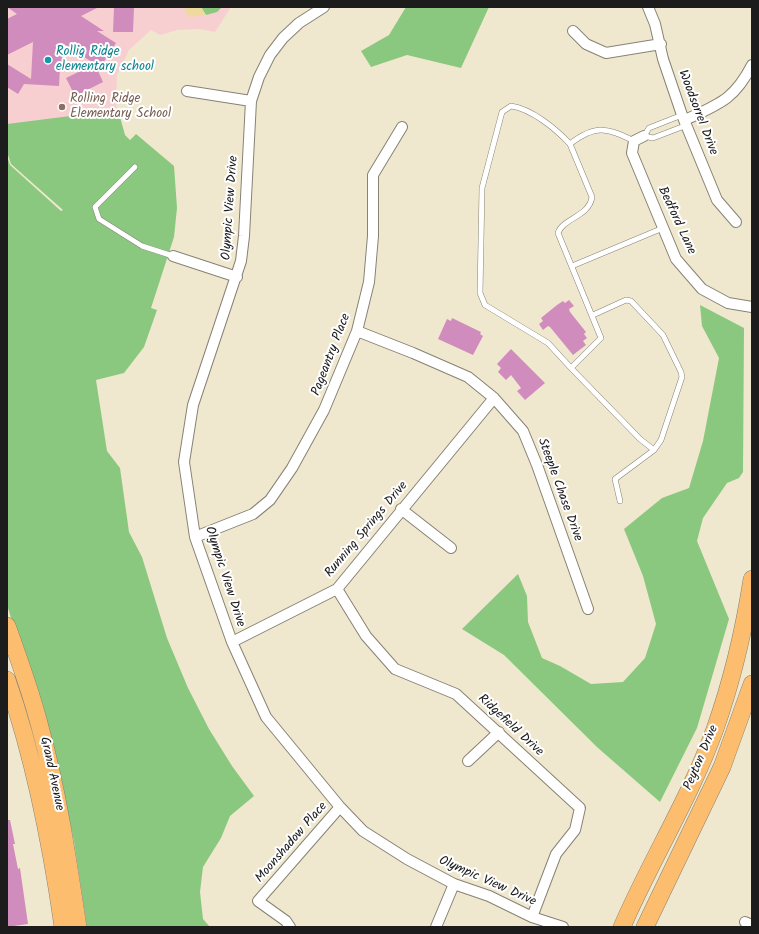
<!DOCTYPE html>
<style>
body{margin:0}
#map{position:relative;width:759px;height:934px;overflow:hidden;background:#f0e8ce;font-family:Kalam,sans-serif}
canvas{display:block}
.frame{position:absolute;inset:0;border:8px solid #1c1c1c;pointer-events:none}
</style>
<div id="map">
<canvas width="759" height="934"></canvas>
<div class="frame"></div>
</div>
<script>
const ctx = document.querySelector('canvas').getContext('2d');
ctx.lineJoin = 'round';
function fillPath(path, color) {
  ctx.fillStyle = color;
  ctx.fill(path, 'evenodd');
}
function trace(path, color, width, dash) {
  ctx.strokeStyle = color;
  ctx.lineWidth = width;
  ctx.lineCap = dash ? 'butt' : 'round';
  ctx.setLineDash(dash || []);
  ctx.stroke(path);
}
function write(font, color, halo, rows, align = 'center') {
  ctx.font = font + ' Kalam,sans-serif';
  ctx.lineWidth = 4;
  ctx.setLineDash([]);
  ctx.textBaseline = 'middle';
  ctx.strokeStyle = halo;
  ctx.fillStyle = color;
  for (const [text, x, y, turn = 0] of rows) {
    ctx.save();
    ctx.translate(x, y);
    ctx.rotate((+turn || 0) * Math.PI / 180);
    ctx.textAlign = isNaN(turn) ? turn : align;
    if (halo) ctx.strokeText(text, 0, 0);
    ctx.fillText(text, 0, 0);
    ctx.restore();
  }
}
fillPath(new Path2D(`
 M7 7H231L215 32 199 29 178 30 160 35 151 30 129 50 117 75 116 104 125 135 130 141 7 152Z`), '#f7cfd0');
fillPath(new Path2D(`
 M201 7H222L217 12 206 15Z
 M406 7H489L461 68 407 55 371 67 361 51 389 35Z
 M118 110 125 135 130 140 136 134 174 166 177 208 174 237 151 308 157 310 144 347 124 373 96 380 107 451 120 468 129 532 142 557 167 638 188 688 209 729 232 766 254 796 230 816 221 838 203 867 200 892 203 919 210 927H87L74 841 58 767 7 605V156L10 165 61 211 63 210 11 164 7 152V124Z
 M700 305 744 328 743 472 739 478 727 483 703 518 697 541 729 619 697 728 660 802 598 748 504 655 462 629 518 574 527 596 528 622 542 658 560 666 591 684 623 682 645 658 656 624 643 576 624 529 662 498 689 488 703 441 719 358 702 326Z`), '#8ac87f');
fillPath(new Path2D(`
 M184 7H201L206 15 189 17Z`), '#eeda9e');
fillPath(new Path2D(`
 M7 7H99L81 16 104 31H97L116 43 98 71 103 82 75 96 66 78 95 64 64 44 63 73 60 67 59 86 24 84 18 94 7 87V64L31 79 33 42 7 55V19L17 14Z
 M114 7H134L133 32H113Z
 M569 300 574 306 569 309 570 312 586 332 584 334 587 338 583 341 586 345 573 355 550 327 548 326 543 330 539 324 543 321 541 318 557 305 563 301 565 303Z
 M452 318 481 332 480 334 483 336 473 355 438 339 447 319 451 321Z
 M511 349 545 383 525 400 517 391 521 388 511 375 506 380 498 372 501 368 497 364Z
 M7 820H10L15 844H13L18 869 20 868 28 924 7 927Z`), '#d08cbc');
const service = new Path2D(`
 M682 115 649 128 644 136 653 138 687 125
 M570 144C556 129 532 109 511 106L502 112 482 188 480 293 485 305 548 343 571 368 601 338 558 233C563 218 589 217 592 197L570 144C596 124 607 128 634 141
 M135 167 95 207 99 219 142 246 173 256
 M572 266 663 228
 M571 368 640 439 654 450 661 440 682 377 681 372 663 335 631 301 626 300 593 315
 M620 501 615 479 654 450`);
const minor = new Path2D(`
 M324 7 299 23 283 38 270 55 259 77 251 101 244 236 241 261 193 405 184 462 195 537 232 642 266 717 340 807 363 831 407 859 454 884 489 896 532 917 563 927
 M648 7 655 24 663 59 682 115 717 200 736 222
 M573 31 586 44 606 53 661 44
 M187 91 251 101
 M685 120C719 104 734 100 752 65
 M644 136 634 141 632 153 676 259 702 289 728 303 752 307
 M173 256 237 277
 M357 331 413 353 468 377 494 398 523 431 537 465 588 609
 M401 509 451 548
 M195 537 253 514 270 500 292 468 324 410 357 331 369 282 373 236V175L402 127
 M337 589 366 636 395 669 456 694 580 808 575 830 556 854 532 917
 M232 642 337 589 494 398
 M468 761 499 732
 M745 922 752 925
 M290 927 286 921 258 901 340 807
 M436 927 454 884`);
const primary = new Path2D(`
 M7 626C19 659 31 692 40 727 58 792 68 860 78 927
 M7 680C35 760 51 843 63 927
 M622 927C651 860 690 798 715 729 732 681 744 630 752 579
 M645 927 722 767 752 684`);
trace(service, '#868275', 6);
trace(minor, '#868275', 12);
trace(primary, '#868275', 18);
trace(service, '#fff', 5);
trace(minor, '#fff', 10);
trace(primary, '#fcbd6f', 17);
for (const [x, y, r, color] of [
 [48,60,4,"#0f9aa8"],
 [62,107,4,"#8d6e63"]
]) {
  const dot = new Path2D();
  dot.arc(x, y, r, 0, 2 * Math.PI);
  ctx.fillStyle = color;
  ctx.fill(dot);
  trace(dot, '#fff', 1.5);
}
write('13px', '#0d838f', '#fff', [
 ["Rollig Ridge",56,53],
 ["elementary school",56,68]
], 'left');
write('13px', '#785e54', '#fff', [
 ["Rolling Ridge",70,100],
 ["Elementary School",70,115]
], 'left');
write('13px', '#1c1c1c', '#fff', [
 ["Woodsorrel Drive",697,113,69],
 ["Olympic View Drive",231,208,-86],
 ["Bedford Lane",676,221,65],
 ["Pageantry Place",332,355,-69],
 ["Steeple Chase Drive",559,490,70],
 ["Running Springs Drive",367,530,-50],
 ["Olympic View Drive",224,577,72],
 ["Ridgefield Drive",510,726,43],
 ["Peyton Drive",702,758,-67],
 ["Grand Avenue",51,774,78],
 ["Moonshadow Place",292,843,-49],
 ["Olympic View Drive",487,882,24]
]);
</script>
